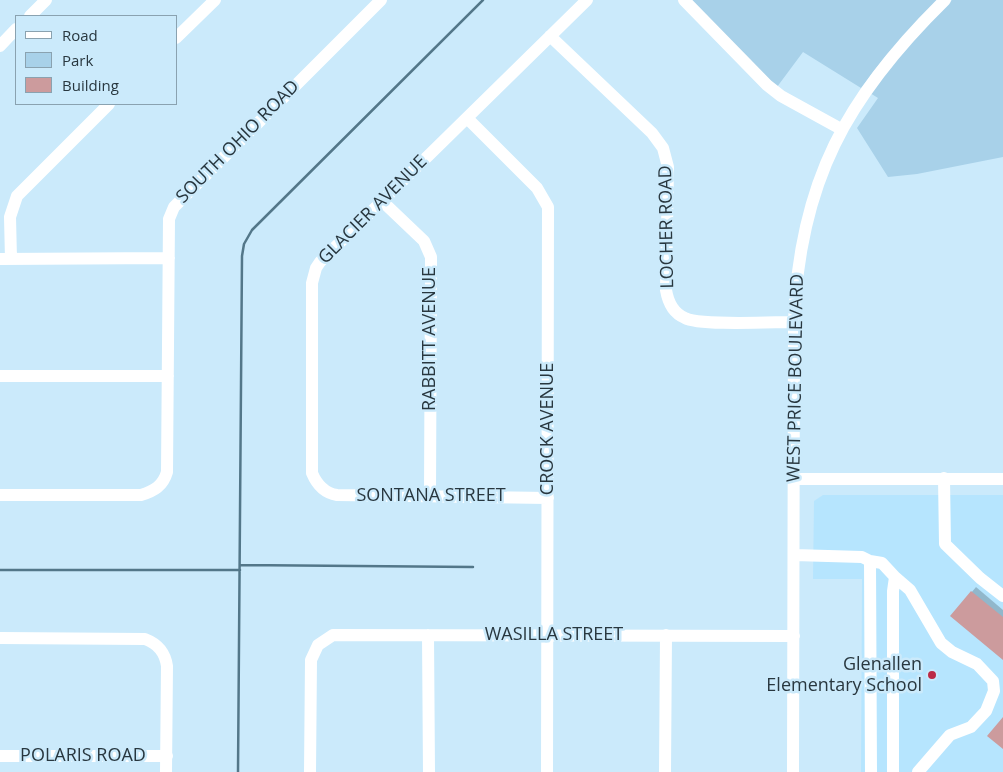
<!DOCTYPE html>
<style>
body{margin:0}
#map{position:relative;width:1003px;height:772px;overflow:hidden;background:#cbeafb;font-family:"Open Sans",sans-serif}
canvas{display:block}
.legend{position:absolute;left:15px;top:15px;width:162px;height:90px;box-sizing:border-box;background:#cbeafb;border:1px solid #8aa2b0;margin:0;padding:6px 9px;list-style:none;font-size:15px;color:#28373f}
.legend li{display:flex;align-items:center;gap:10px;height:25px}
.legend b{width:25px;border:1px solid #8aa2b0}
</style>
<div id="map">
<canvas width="1003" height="772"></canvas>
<ul class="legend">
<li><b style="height:6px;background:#fff"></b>Road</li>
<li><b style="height:14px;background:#a8d1e9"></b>Park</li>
<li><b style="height:14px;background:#cc9b9d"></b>Building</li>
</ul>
</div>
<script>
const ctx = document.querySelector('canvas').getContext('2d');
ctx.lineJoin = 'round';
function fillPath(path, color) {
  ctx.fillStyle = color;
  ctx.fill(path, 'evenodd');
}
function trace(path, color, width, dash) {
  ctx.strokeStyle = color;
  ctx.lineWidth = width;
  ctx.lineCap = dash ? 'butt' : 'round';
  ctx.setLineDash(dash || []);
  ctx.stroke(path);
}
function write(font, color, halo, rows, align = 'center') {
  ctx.font = font + ' "Open Sans",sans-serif';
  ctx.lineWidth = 5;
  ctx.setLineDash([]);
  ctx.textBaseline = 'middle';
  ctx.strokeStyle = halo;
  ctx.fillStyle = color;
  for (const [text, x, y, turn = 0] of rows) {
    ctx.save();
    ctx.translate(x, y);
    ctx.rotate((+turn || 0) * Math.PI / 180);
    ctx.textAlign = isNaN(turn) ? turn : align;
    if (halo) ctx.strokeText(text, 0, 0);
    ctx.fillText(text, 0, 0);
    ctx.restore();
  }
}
fillPath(new Path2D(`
 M823 495H1003V772H861L862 579H813L814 501Z`), '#b6e5fe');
fillPath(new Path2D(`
 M690 0H939L884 58 861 88 803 52 777 87Z
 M952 0H1003V157L917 174 888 177 857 128 878 98 870 93 919 32Z`), '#a8d1e9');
fillPath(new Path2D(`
 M976 587 1003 610V658L952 616Z`), '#0003');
trace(new Path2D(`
 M240 565 473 567
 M0 570H240
 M238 772 242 256 244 244 252 230 483 0`), '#537789', 2.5);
fillPath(new Path2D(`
 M971 591 1003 617V660L950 616Z
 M1003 717V749L987 736Z`), '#cc9b9d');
trace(new Path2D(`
 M684 0 767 85 781 96 841 129
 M30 16 46 0
 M550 36 652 133 663 148 668 167 666 290C668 302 673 313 685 318 699 326 773 322 794 322
 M176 38 215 0
 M0 46 16 29
 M467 118 537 188 548 207 547 772
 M382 201 424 241 431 257 430 495
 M0 259 169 258
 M11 259 10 217 17 196 109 104
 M0 376H168
 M944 478 945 544 980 578 1003 596
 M794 479H1003
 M0 495H141C154 491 163 486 167 472L169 219 174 207 381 0
 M548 498 337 495C324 493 317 485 312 473V283L316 268 320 262 587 0
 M794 555 862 557 870 561 871 772
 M870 561 882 563 895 577 893 591V772
 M895 577 910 590 941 643 952 652 977 664 993 681 994 691 986 711 971 727 950 735 918 772
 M428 635 429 772
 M0 638 145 639C158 644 165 652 167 666L166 772
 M0 756H167
 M310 772 311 660 318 645 333 635 794 636
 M665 772 666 635
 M793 772 794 322C799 182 847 96 945 0`), '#fff', 12);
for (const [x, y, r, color] of [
 [932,675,5,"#bb2a46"]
]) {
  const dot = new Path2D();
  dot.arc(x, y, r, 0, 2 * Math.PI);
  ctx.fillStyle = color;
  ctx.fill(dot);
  trace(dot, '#cbeafb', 2);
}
write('18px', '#28373f', '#cbeafb', [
 ["SOUTH OHIO ROAD",238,142,-45],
 ["GLACIER AVENUE",373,210,-45],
 ["LOCHER ROAD",667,227,-91],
 ["RABBITT AVENUE",430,339,-90],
 ["WEST PRICE BOULEVARD",796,378,-89],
 ["CROCK AVENUE",548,429,-90],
 ["SONTANA STREET",431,496],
 ["WASILLA STREET",554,635],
 ["POLARIS ROAD",83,756]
]);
write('18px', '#28373f', '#cbeafb', [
 ["Glenallen",922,665],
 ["Elementary School",922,686]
], 'right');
</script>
